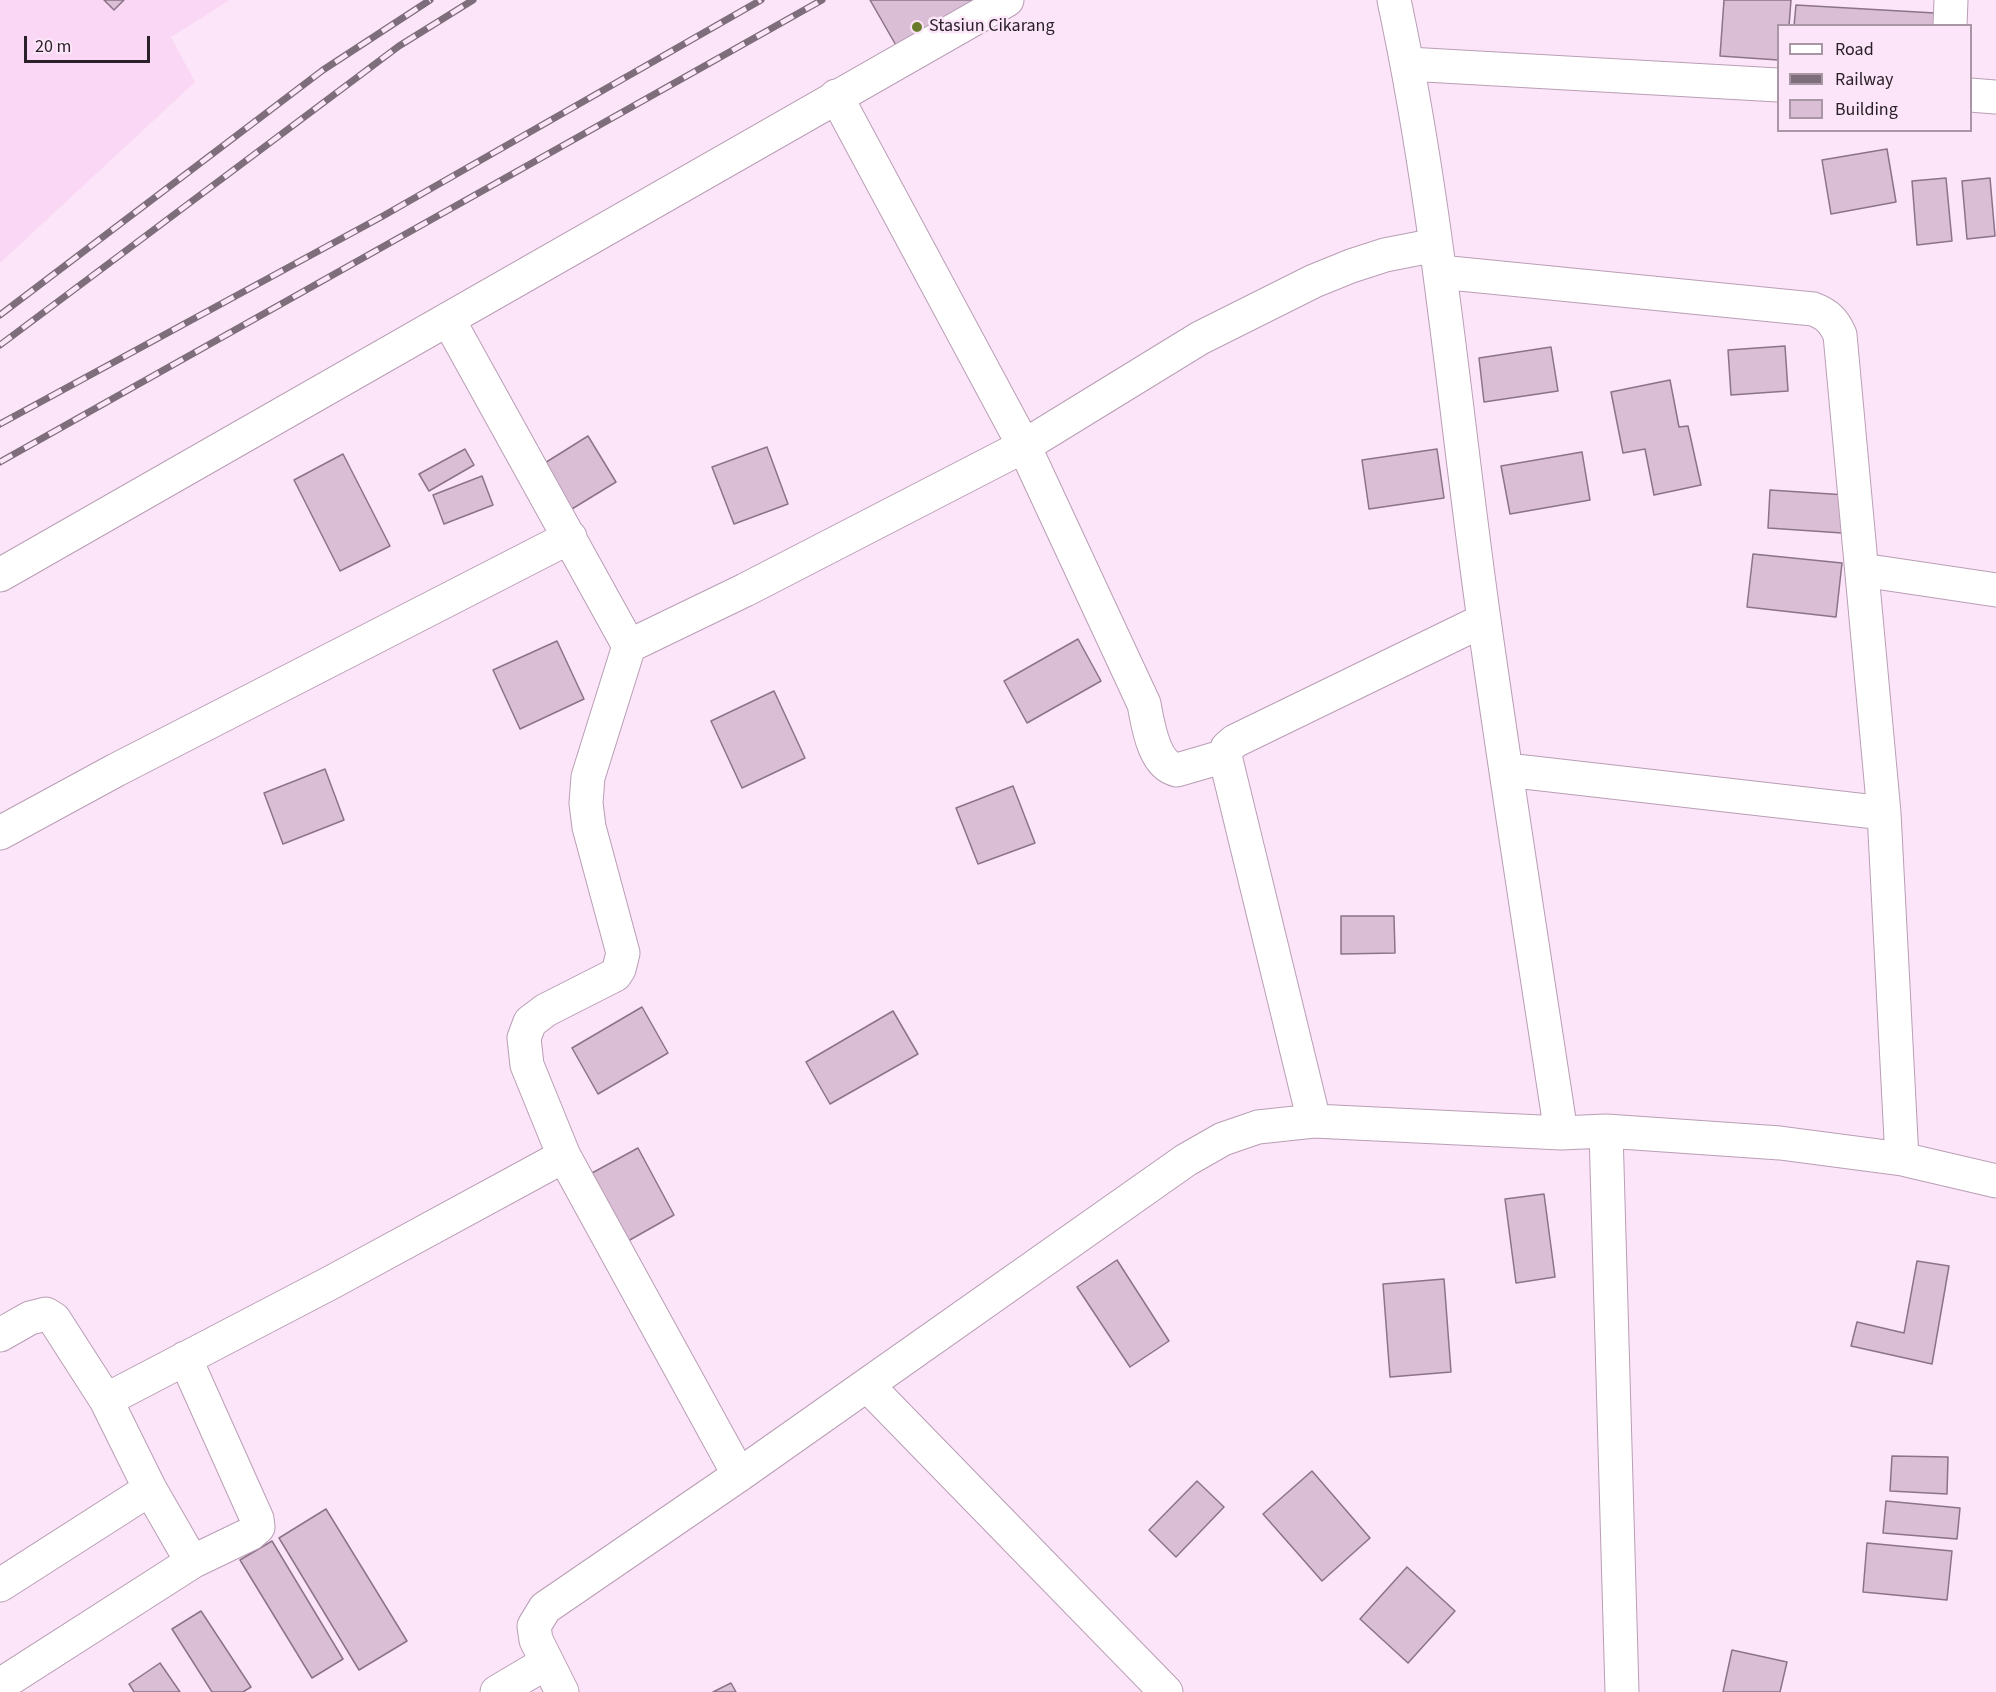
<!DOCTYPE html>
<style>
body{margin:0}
#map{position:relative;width:1996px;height:1692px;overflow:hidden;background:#fce5f8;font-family:"Source Sans 3",sans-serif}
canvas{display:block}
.legend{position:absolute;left:1777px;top:24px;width:195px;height:108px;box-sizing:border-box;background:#fce5f8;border:2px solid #a896a5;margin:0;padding:8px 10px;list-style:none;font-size:18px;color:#2a2029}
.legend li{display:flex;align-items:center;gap:12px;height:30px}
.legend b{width:30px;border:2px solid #a896a5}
.scale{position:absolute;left:24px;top:36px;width:126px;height:27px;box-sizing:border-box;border:3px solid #2a2029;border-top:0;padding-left:8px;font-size:18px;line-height:21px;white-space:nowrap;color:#2a2029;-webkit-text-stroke:4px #fce5f8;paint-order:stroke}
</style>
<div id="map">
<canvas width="1996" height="1692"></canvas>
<ul class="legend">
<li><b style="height:8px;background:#fff"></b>Road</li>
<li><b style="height:8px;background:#7e6e7b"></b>Railway</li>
<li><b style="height:16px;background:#dabed5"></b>Building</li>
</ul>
<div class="scale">20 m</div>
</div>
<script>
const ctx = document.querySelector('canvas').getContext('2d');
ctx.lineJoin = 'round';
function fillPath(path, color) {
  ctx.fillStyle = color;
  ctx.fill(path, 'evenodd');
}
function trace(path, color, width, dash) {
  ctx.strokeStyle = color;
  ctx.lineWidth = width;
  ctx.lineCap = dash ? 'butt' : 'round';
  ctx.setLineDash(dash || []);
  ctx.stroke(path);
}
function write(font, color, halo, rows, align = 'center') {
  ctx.font = font + ' "Source Sans 3",sans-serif';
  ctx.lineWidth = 5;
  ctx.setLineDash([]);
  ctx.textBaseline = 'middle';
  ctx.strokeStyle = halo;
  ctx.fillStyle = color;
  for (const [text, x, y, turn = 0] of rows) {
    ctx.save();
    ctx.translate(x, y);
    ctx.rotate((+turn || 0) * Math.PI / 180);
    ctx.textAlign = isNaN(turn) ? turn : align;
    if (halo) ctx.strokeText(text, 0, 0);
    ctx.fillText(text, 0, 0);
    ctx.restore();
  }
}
fillPath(new Path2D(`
 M0 0H230L171 37 195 82 0 263Z`), '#fad7f4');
const building = new Path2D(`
 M104 0H124L114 10Z
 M870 0H995L901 54Z
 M1724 0H1791L1789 26H1778V60L1720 56Z
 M1796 5 1935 13 1934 26H1794Z
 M1887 149 1896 202 1831 214 1822 160Z
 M1946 178 1952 241 1917 245 1912 181Z
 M1990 178 1995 236 1967 239 1962 181Z
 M1785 346 1788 391 1731 395 1728 350Z
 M1551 347 1558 391 1484 402 1479 358Z
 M1670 380 1679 427 1688 426 1701 485 1654 495 1645 449 1623 453 1611 392Z
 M588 436 616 482 567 512 540 466Z
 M767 447 788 504 734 524 712 467Z
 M465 449 474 465 429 491 419 474Z
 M1437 449 1444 498 1369 509 1362 460Z
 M1582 452 1590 500 1510 514 1501 466Z
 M343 454 390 546 340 571 294 480Z
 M482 476 493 505 444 524 433 495Z
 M1770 490 1846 495 1842 533 1768 528Z
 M1753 554 1842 563 1836 617 1747 607Z
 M1078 639 1101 681 1027 723 1004 681Z
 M557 641 584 699 520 729 493 670Z
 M774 691 805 758 742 788 711 721Z
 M325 769 344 820 283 844 264 793Z
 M1013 786 1035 843 978 864 956 808Z
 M1341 916H1394L1395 953 1341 954Z
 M642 1007 668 1053 598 1094 572 1048Z
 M893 1011 918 1054 830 1104 806 1062Z
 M638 1148 674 1215 628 1241 592 1173Z
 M1544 1194 1555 1277 1516 1283 1505 1199Z
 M1117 1260 1169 1341 1130 1367 1077 1287Z
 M1917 1261 1949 1266 1932 1364 1851 1346 1857 1322 1904 1333Z
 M1444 1279 1451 1372 1390 1377 1383 1284Z
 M1892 1456 1948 1457 1947 1494 1890 1491Z
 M1312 1471 1370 1538 1322 1581 1263 1514Z
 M1197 1481 1224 1507 1176 1557 1149 1530Z
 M1886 1501 1960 1508 1957 1539 1883 1533Z
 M326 1509 407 1641 359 1670 279 1538Z
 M272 1541 343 1659 312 1678 240 1560Z
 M1867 1543 1952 1551 1947 1600 1863 1592Z
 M1407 1567 1455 1611 1408 1663 1360 1619Z
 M201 1611 251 1687 243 1692H212L172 1629Z
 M1732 1650 1787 1662 1780 1692H1723Z
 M160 1663 180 1692H134L129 1684Z
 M731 1683 736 1692H713Z`);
fillPath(building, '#dabed5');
trace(building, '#8c7388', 1.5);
const minor = new Path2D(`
 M1394 0C1438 205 1455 414 1484 620 1508 791 1535 962 1561 1133
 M1950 26 1951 0
 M1408 64 1778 85
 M1970 95 1996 97
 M836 96 1024 446 1144 704C1148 724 1153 765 1177 770L1225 756
 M1440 272 1813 309C1827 314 1834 321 1840 335L1884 813 1902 1159
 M448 319 629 646 588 777 586 803 589 827 623 953 619 969 615 975 546 1010 530 1022 524 1038 527 1065 564 1156 739 1475
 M1862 570 1996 590
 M0 575 1007 0
 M629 646 745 590 1024 446 1200 338 1314 281 1351 266 1385 255 1436 245
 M1507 770 1884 813
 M0 833 116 770 570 537
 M1314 1121 1225 756 1227 748 1235 741 1484 620
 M1606 1131 1622 1692
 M0 1335 30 1318 46 1314 54 1319 106 1400 150 1489 192 1562
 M867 1385 1166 1692
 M106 1400 332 1282 564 1156
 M0 1585 150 1489
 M0 1685 192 1562 250 1534 258 1527 257 1519 185 1358
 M497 1692 546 1663
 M562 1692 536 1640 534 1626 545 1608 739 1475 1186 1160 1223 1139 1258 1127 1314 1121 1561 1133 1606 1131 1780 1143 1902 1159 1996 1181`);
trace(minor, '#b99eb5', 35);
trace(minor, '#fff', 33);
const rail = new Path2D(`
 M0 315 323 70 430 0
 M0 345 399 46 473 0
 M0 424 383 216 761 0
 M0 462 822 0`);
trace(rail, '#7e6e7b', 7);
trace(rail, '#fce5f8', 4.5, [14]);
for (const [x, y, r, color] of [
 [917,27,6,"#687c2c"]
]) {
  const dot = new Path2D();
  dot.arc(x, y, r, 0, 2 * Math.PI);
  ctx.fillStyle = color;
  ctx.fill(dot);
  trace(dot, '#fce5f8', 2);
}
write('18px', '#2a2029', '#fce5f8', [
 ["Stasiun Cikarang",929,27]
], 'left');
</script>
